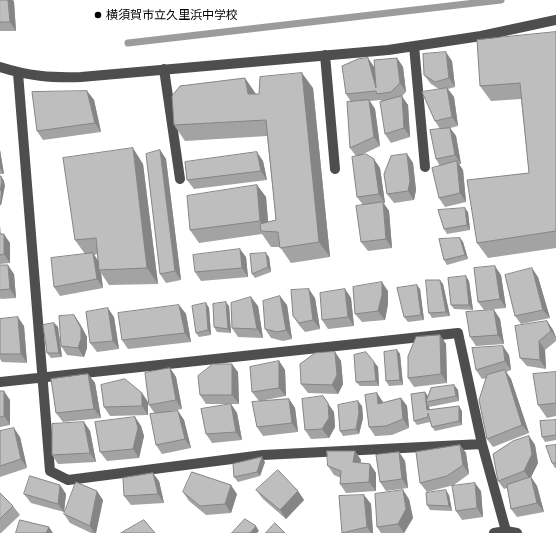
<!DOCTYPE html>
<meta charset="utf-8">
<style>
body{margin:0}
canvas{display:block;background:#fff}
</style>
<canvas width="556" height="533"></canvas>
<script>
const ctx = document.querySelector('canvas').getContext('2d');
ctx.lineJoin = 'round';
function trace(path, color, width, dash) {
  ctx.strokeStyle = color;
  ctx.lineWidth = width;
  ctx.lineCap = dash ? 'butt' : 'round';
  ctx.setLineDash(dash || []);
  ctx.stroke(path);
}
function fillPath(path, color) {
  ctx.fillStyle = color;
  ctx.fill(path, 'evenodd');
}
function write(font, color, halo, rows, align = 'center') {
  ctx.font = font + ' "Asap Condensed","Noto Sans JP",sans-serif';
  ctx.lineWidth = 4;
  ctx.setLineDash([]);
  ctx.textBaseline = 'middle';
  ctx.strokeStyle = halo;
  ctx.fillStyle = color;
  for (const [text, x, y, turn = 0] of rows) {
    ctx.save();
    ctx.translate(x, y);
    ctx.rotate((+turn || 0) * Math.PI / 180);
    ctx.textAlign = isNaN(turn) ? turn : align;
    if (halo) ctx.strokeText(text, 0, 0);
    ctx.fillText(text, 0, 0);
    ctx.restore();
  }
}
trace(new Path2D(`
 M128 43 501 0`), '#9c9c9c', 7);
trace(new Path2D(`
 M414 46 425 167
 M325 55 335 169
 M0 67C28 76 51 78 81 77L388 50 481 36 556 20
 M164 69 180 179
 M18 73 50 471 68 480 263 455 482 444
 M0 382 458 333 482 444 506 531
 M494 533 506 531 517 533`), '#4e4e4e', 10);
fillPath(new Path2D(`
 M0 0H13L14 2 16 31H0Z
 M556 32V248L488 258 477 243 529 173 521 99 491 101 480 86Z
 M368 58 374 67 397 58 403 67 406 92 401 97 408 105 410 137 391 143 385 134 382 102 381 100 370 101 375 109 380 146 361 155 380 168 385 203H383L389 211 392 248 368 251 361 242 363 205 357 197 356 156 350 148 351 102 346 94Z
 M452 61 455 87 448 89 454 97 458 126 450 128 456 136 461 164H459L463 170 466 202 445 207 439 198 440 166 436 159 440 129 435 121 439 89 431 84 424 75Z
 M313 88 330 257 291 263 280 247H271L262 234 199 243 190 230 257 185 266 197 268 222 276 220 267 136 185 141 174 125 256 94H259Z
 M87 91 94 100 101 132 43 140 37 131Z
 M0 150 4 174H0Z
 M160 150 166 159 181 280 166 283 160 274Z
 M407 154 413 163 416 190 414 200 394 203 387 194Z
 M263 161 267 180 194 189 187 180Z
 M143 164 158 284 109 285 101 273 103 288 60 296 54 287 85 254 75 240ZM97 254 98 261 94 255Z
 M468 212 470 230 447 234 444 229Z
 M0 226 1 234 10 243V263L0 264Z
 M460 238 463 242 468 259 447 265 444 260Z
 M246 257 248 277 201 281 195 272Z
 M269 257 271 272 255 278 252 274Z
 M0 265 14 274 16 298 1 299 0 298Z
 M501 275 506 308 484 310 478 302Z
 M538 277 550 318 521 324 515 316Z
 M469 281 473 310 454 309 451 305Z
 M443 284 450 316 432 318 429 313Z
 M345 289 351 298 354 326 328 329 322 320Z
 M420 289 424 320 408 322 404 317Z
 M388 291V304L385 320 362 322 355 314Z
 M315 298 320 329 305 332 299 325 293 316Z
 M206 303 209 308 211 335 199 337 196 333Z
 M179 305 186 314 191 342 128 349 122 340Z
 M287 305 292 339 283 341 271 338 265 329Z
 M229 306 231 333 217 332 214 327Z
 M258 306 263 338 238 337 232 328Z
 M494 310 500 319 504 344 476 346 470 337Z
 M74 315 80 324 87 337V348L84 357 67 355 61 346Z
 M114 317 119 349 97 352 90 343Z
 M0 319 24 326 27 363 2 362 0 359Z
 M547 321 553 330 556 337V341L545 350 546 369 527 366 520 358Z
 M54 323 58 327 62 357 51 358 47 353Z
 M440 335 446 344 447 383 414 387 408 378Z
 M397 350 400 354 403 385 389 386 386 381Z
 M335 352 341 361 343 384 338 394 308 393 301 384Z
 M509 355 511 370 506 372 511 379 529 433 493 447 487 439V378L482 379 476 370Z
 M279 361 285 370 286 396 260 401 289 399 295 408 298 432 263 436 257 427 259 401 252 392Z
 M374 362 378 367 379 386H360L356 382Z
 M170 368 176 377 182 409 163 413 178 411 184 420 191 448 162 454 156 445 155 414 149 405Z
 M238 372 239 404H206L200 395Z
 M556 372V416L547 418 538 405Z
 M88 374 95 383 101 418 63 422 56 413Z
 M454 385 458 390 459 401 429 407 430 410 462 411V425L435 431 432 427 430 422 417 425 414 421 425 392 428 396Z
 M0 391 10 400V425L0 427Z
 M142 393 148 402V415L110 416 104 407Z
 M377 393 383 403 401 398 407 406 409 428 392 435 375 436 369 427Z
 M231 404 237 413 242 440 212 443 206 434Z
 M362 406 363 418 359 434 343 436 340 431Z
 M334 412 335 427 329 438 311 439 305 430Z
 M135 417 141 426 144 436 139 458 107 461 100 452Z
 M556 420V440L545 442 542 437Z
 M84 422 90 431 96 462 58 464 52 455Z
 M0 431 20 437 27 468 0 477Z
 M529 436 535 445 538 463 531 477 537 486 544 512 517 517 511 509 507 488 504 489 498 481Z
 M460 445 466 453 469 474 454 485 427 492 420 483Z
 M556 445V468H555L552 463Z
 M355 451 361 460 360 463 370 464 376 473V491L346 493 340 484 341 478 334 475 328 466Z
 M399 452 405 461 408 488 386 491 380 482Z
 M265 462 260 476 238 482 234 477Z
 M159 481 164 503 131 505 124 496Z
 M60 485 66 494 64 512 31 503 24 494Z
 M256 490 298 491 304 500 286 519 263 499Z
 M481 491 483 517 462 520 456 511Z
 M183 492 237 494 231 513 206 515 189 501Z
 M0 493 13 506 20 515 1 533H0Z
 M364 495 371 504 373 533H342Z
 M449 495 452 511 430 510 427 505Z
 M409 499 413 518 404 533H381L377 527Z
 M103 500 96 533H91L70 523 64 514Z`), '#a3a3a3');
fillPath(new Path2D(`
 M8 0H13L14 2 16 31 10 22Z
 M446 52 452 61 455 87 449 78Z
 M368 58 374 67 376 88Z
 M397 58 403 67 406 92 400 83Z
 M302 73 313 88 330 257 319 242Z
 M245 78 256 94 259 109 248 94Z
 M447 88 454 97 458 126 452 117Z
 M87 91 94 100 101 132 95 123Z
 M402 96 408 105 410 137 404 128Z
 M369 100 375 109 380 146 374 137Z
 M450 128 456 136 461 164 455 155Z
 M133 148 143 164 158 284 147 268Z
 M0 150 4 174 0 168Z
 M160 150 166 159 181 280 175 271Z
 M257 152 263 161 267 180 261 171Z
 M407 154 413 163 416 190 414 200 408 191Z
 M374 159 380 168 385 203 379 194Z
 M457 161 463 170 466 202 460 193Z
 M1 176 4 181 5 186 1 206 0 204Z
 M257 185 266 197 269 232H268L260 221Z
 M383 202 389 211 392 248 386 239Z
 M465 208 468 212 470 230 467 225Z
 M4 234 10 243V263L4 254Z
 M460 238 463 242 468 259 465 255Z
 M240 249 246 257 248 277 242 268Z
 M93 253 99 262V270L101 273 103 288 97 279Z
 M266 253 269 257 271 272 268 267Z
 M8 265 14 274 16 298 10 289Z
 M495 266 501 275 506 308 500 299Z
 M532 268 538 277 550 318 543 310Z
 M466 276 469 281 473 310 469 305Z
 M440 280 443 284 450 316 446 312Z
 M382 282 388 291V304L385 320 378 311Z
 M417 285 420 289 424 320 421 315Z
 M309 289 315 298 320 329 313 320Z
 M345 289 351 298 354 326 348 317Z
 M280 296 287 305 292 339 286 330Z
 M251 297 258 306 263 338 257 329Z
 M226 302 229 306 231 333 228 329Z
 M206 303 209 308 211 335 208 330Z
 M179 305 186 314 191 342 185 333Z
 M108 308 114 317 119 349 113 341Z
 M494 310 500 319 504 344 498 335Z
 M74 315 80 324 87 337V348L84 357 78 348Z
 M18 317 24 326 27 363 21 354Z
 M547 321 553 330 556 338 551 331Z
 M54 323 58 327 62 357 59 353Z
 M440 335 446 344 447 383 441 374Z
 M539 341 545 350 546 369 540 360Z
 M503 346 509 355 511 370 505 361Z
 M397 350 400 354 403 385 400 380Z
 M335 352 341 361 343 384 338 394 332 385Z
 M279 361 285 370 286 396 279 388Z
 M374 362 378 367 379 386 376 381Z
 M232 364 238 372 239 404 232 395Z
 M170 368 176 377 182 409 176 400Z
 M505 370 511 379 529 433 522 425Z
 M88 374 95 383 101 418 94 409Z
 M454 385 458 390 459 401 456 396Z
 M4 391 10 400V425L4 416Z
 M425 392 428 397 426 402Z
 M142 393 148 402V415L142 406Z
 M377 393 383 402 384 413 378 404Z
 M323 396 334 412 335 427 329 438 322 429Z
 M401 398 407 406 409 428 403 419Z
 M289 399 295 408 298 432 292 423Z
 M358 401 362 406 363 418 359 434 356 429Z
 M426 402 429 407 430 415 427 410Z
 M231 404 237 413 242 440 236 432Z
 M459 406 462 411V425L459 421Z
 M178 411 184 420 191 448 185 439Z
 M135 417 141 426 144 436 139 458 133 449Z
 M84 422 90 431 96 462 90 453Z
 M14 428 20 437 27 468 21 459Z
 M529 436 535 445 538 463 531 477 537 486 544 512 537 503 530 479 524 471Z
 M460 445 466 453 469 474 463 465Z
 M355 451 361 460 359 471 353 462Z
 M399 452 405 461 408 488 402 479Z
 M262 457 265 462 260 476 257 472Z
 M370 464 376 473V491L369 482Z
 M153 473 159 481 164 503 158 494Z
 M475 483 481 491 483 517 477 508Z
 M60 485 66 494 64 512 58 504Z
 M231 485 237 494 231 513 225 504Z
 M403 490 409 499 413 518 404 533 398 524Z
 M446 490 449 495 452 511 449 506Z
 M97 491 103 500 96 533H94L90 526Z
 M298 491 304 500 286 519 280 510Z
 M364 495 371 504 373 533H371L367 527Z
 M256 526 259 531 257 533H250Z
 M49 527 53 533H46Z`), '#858585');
const building = new Path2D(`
 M0 0H8L10 22H0Z
 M556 32V231L477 243 467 180 529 173 520 83 480 86 477 40Z
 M446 52 449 78 435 82 424 75 423 54Z
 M368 58 376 88 374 60 397 58 400 83 391 92 377 94 376 91 346 94 342 66 358 59Z
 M302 73 319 242 280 248 278 232 261 231 260 224 276 220 266 120 174 125 172 96 180 86 245 78 248 94H259L260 77Z
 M447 88 452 117 435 121 422 92Z
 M87 91 95 123 37 131 32 92Z
 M402 96 404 128 385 134 380 102Z
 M369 100 374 137 350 148 347 102Z
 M450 128 455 155 436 159 430 130Z
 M133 148 147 268 99 270 96 238 75 240 63 158Z
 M160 150 175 271 160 274 146 154Z
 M257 152 261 171 187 180 185 162Z
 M366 154 374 159 379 194 357 197 352 157Z
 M407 154 410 181 408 191 387 194 384 174 391 156Z
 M457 161 460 193 439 198 432 168Z
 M0 176H1L2 182 0 191Z
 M257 185 260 221 190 230 187 196Z
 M383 202 386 239 361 242 356 206Z
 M465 208 467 225 444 229 438 210Z
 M0 234H4V254L0 255Z
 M460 238 465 255 444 260 439 239Z
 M240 249 242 268 195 272 193 255Z
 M93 253 97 279 54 287 51 258Z
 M266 253 268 267 252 274 250 254Z
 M0 265H8L10 289 0 290Z
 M495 266 500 299 478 302 474 268Z
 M532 268 543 310 515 316 505 275Z
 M466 276 469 305H451L448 278Z
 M426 280H440L446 312 429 313Z
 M382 282V295L378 311 355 314 353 287Z
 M417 285 421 315 404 317 397 288Z
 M309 289 313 320 299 323 293 316 291 290Z
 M345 289 348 317 322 320 320 293Z
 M280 296 286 330 277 332 265 329 263 301Z
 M251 297 257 329 232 328 231 303Z
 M226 302 228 329 214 327 213 304Z
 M206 303 208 330 196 333 192 306Z
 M179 305 185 333 122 340 118 313Z
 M108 308 113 341 90 343 86 312Z
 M494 310 498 335 470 337 466 312Z
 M74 315 81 328V339L78 348 61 346 59 316Z
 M18 317 21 354H0V319Z
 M547 321 551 331 539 341 540 360 520 358 515 326Z
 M54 323 59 353H47L43 325Z
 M440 335 441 374 408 378V356L416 337Z
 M503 346 505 361 476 370 472 348Z
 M397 350 400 380 386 381 384 352Z
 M335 352 337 375 332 385 301 384 300 364 315 353Z
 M366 352 374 362 376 381 356 382 354 355Z
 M279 361V388L252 392 250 367Z
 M213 364H232V395H200L198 376Z
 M170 368 176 400 149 405 145 373Z
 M505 370 522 425 487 439 479 400 487 375Z
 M556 372V403L538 405 533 374Z
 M88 374 94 409 56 413 51 379Z
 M125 379 142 393V406L104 407 101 385Z
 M454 385 456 396 426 402 427 410 459 406V421L432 427 428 413V417L414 421 411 394 425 392 426 402 431 388Z
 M0 391H4V416L0 417Z
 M377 393 378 404 401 398 403 419 386 426 369 427 365 395Z
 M323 396 328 403 329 418 322 429 305 430 302 399Z
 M289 399 292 423 257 427 252 402Z
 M358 401 359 413 356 429 340 431 338 405Z
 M231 404 236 432 206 434 201 409Z
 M178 411 185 439 156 445 150 414Z
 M135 417 138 428 133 449 100 452 95 422Z
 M556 420V435L542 437 540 421Z
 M84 422 90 453 52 455V424Z
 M14 428 21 459 0 466V431Z
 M529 436 532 454 524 471 498 481 493 454 513 441Z
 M460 445 463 465 447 476 420 483 416 452Z
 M556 445V463H552L546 446Z
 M327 451H355L353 462 370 464 369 482 340 484 341 471 328 466Z
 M399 452 402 479 380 482 376 455Z
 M262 457 257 472 234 477 233 464Z
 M278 470 298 491 280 510 256 490Z
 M192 472 231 485 225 504 200 506 183 492Z
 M153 473 158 494 124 496 123 478Z
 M30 476 60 485 58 504 24 494Z
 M531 477 537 503 511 509 507 485Z
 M76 482 97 491 90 526 64 514Z
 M475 483 477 508 456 511 452 486Z
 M403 490 406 509 398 524 377 527 375 494Z
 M446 490 449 506 427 505 426 493Z
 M0 493 13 506 0 519Z
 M364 495 367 527 342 533 339 496Z
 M245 519 256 526 250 533H232Z
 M20 520 49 527 46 533H16Z
 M144 520 155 533H121Z
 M275 523 285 533H266Z`);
fillPath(building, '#bebebe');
trace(building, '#858585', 1);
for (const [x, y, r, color] of [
 [98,15,4,"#000"]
]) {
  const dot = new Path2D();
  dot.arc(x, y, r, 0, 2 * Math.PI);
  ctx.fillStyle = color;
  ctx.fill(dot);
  trace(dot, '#fff', 1.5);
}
write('12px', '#000', '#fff', [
 ["横須賀市立久里浜中学校",106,15]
], 'left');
</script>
